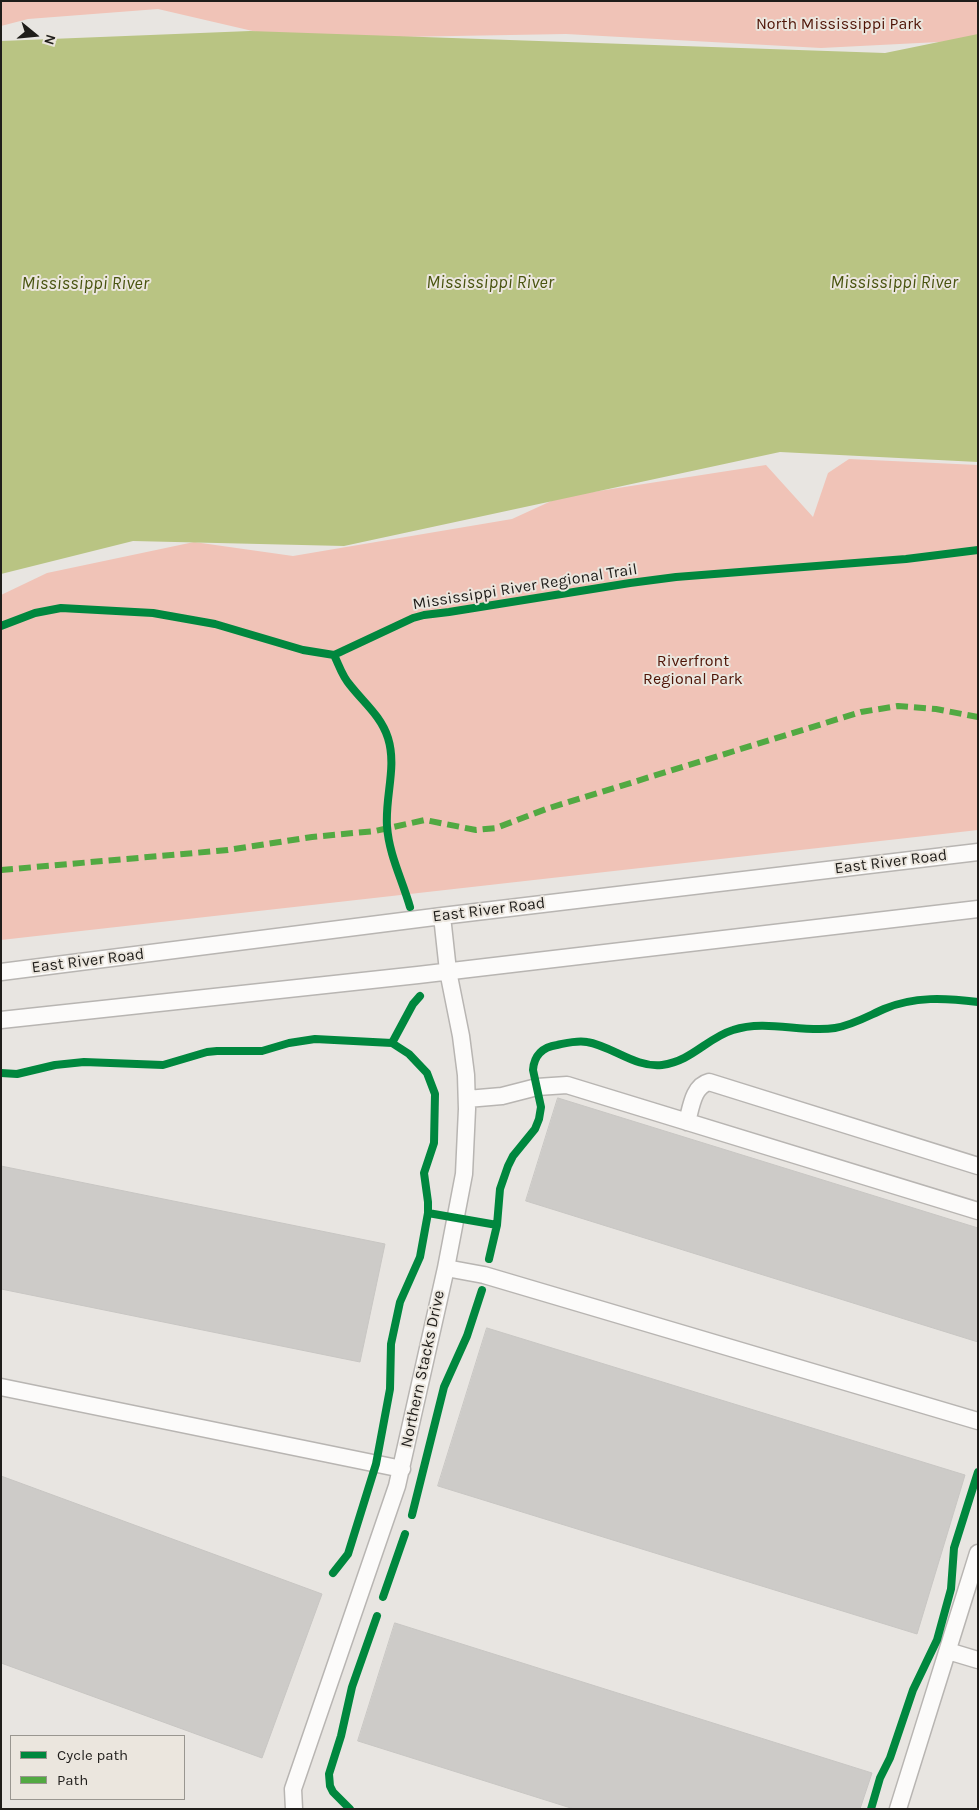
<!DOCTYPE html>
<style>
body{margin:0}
#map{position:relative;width:979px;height:1810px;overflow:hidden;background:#e8e5e1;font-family:Karla,sans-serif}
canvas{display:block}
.frame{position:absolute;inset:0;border:2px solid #1f1d1a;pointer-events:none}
.legend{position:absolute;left:10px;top:1735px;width:175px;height:65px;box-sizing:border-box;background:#ebe6de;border:1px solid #999690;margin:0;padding:6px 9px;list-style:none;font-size:15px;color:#1f1d1a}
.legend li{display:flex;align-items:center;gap:10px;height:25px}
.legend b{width:25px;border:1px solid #999690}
.north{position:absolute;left:10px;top:10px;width:50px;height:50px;-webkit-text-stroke:4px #ebe6de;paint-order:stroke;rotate:107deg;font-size:14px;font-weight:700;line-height:20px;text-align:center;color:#1f1d1a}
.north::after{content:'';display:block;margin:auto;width:18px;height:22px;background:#1f1d1a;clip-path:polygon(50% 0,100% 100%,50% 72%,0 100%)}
</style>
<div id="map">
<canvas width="979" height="1810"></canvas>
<div class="frame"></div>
<ul class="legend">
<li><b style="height:6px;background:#00873e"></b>Cycle path</li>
<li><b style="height:6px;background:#52a942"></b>Path</li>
</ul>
<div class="north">N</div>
</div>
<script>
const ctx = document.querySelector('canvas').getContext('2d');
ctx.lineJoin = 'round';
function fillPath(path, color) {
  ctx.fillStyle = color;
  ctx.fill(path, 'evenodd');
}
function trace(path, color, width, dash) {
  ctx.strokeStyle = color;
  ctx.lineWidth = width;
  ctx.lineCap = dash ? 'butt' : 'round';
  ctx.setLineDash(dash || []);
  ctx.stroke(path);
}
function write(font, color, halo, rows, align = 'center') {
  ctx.font = font + ' Karla,sans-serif';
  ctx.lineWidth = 4;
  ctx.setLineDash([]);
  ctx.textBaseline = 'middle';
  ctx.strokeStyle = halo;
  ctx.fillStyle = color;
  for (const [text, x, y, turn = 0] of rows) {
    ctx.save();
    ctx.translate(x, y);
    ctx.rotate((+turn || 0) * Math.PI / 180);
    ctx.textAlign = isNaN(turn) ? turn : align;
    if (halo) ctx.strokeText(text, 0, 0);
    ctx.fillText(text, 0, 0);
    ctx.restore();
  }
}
fillPath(new Path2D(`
 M1 1H978V40L821 48 566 34 287 39 158 9 28 19 1 26Z
 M849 459 978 465V830L1 940V595L47 573 194 542 293 556 512 519 560 497 766 465 813 517 828 473Z`), '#f0c3b7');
fillPath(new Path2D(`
 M250 31 885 53 978 34V462L780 452 344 546 133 541 1 574V41Z`), '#b9c483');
const building = new Path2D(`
 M558 1098 978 1228V1342L526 1201Z
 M1 1166 385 1244 360 1362 1 1289Z
 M487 1328 965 1475 917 1634 438 1486Z
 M1 1476 322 1594 262 1758 1 1663Z
 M395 1623 872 1773 860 1809H574L358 1741Z`);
fillPath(building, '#cdcbc8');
trace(building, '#c8c6c3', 1);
const minor = new Path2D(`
 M1 972 442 916 978 852
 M1 1020 418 975 978 909
 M467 1099 502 1096 537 1087 567 1085 978 1211
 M687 1122C691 1108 693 1086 709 1082L978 1166
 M446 1268 484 1275 978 1421
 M1 1387 402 1469
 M948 1651 978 1660
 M294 1809 293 1789 397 1486 446 1268 464 1174 467 1109 466 1075 461 1036 448 971 442 916
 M898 1809 978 1553`);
trace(minor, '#b8b5b2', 19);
trace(minor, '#fcfbfa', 16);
trace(new Path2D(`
 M1 870 228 850 312 837 375 831 425 820 476 830 496 828 546 809 861 712 898 706 936 709 978 717`), '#52a942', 6, [12, 6]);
trace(new Path2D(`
 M1 626 35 613 61 608 153 613 215 624 303 650 334 655 413 618 424 615 449 612 630 583 676 577 906 559 978 550
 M334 655C339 665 342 676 350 685 364 703 381 716 388 738 397 767 385 796 387 826 389 855 402 879 410 907
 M1 1073 17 1074 55 1065 84 1062 163 1065 207 1052 217 1051H262L289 1043 315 1039 392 1043
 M428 1213 497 1225
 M489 1259 497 1225 500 1189 508 1166 513 1156 535 1129 539 1119 541 1107 533 1070C534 1055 543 1047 557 1045 567 1043 577 1040 587 1042 612 1046 635 1068 662 1065 692 1061 707 1038 733 1030 766 1019 802 1033 835 1028 853 1025 868 1016 884 1009 914 996 946 998 978 1002
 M412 1515 444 1387 467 1336 482 1290
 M333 1573 348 1554 376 1464 390 1389 391 1344 400 1302 420 1257 428 1213V1202L424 1173 434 1143 435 1094 427 1073 409 1054 392 1043 413 1004 420 996
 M383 1597 405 1534
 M350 1809 333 1792 330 1786 329 1774 341 1736 352 1687 377 1616
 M871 1809 880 1778 890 1758 913 1690 937 1640 951 1589 954 1548 978 1472`), '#00873e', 8);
write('16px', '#4e1406', '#ebe6de', [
 ["North Mississippi Park",839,24],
 ["Riverfront",693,661],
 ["Regional Park",693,679]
]);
write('16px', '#1f1d1a', '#ebe6de', [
 ["Mississippi River Regional Trail",525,587,-9],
 ["East River Road",891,862,-7],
 ["East River Road",489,910,-7],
 ["East River Road",88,961,-7],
 ["Northern Stacks Drive",423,1369,-78]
]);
write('italic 18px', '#495410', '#ebe6de', [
 ["Mississippi River",490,283],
 ["Mississippi River",894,283],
 ["Mississippi River",85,284]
]);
</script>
